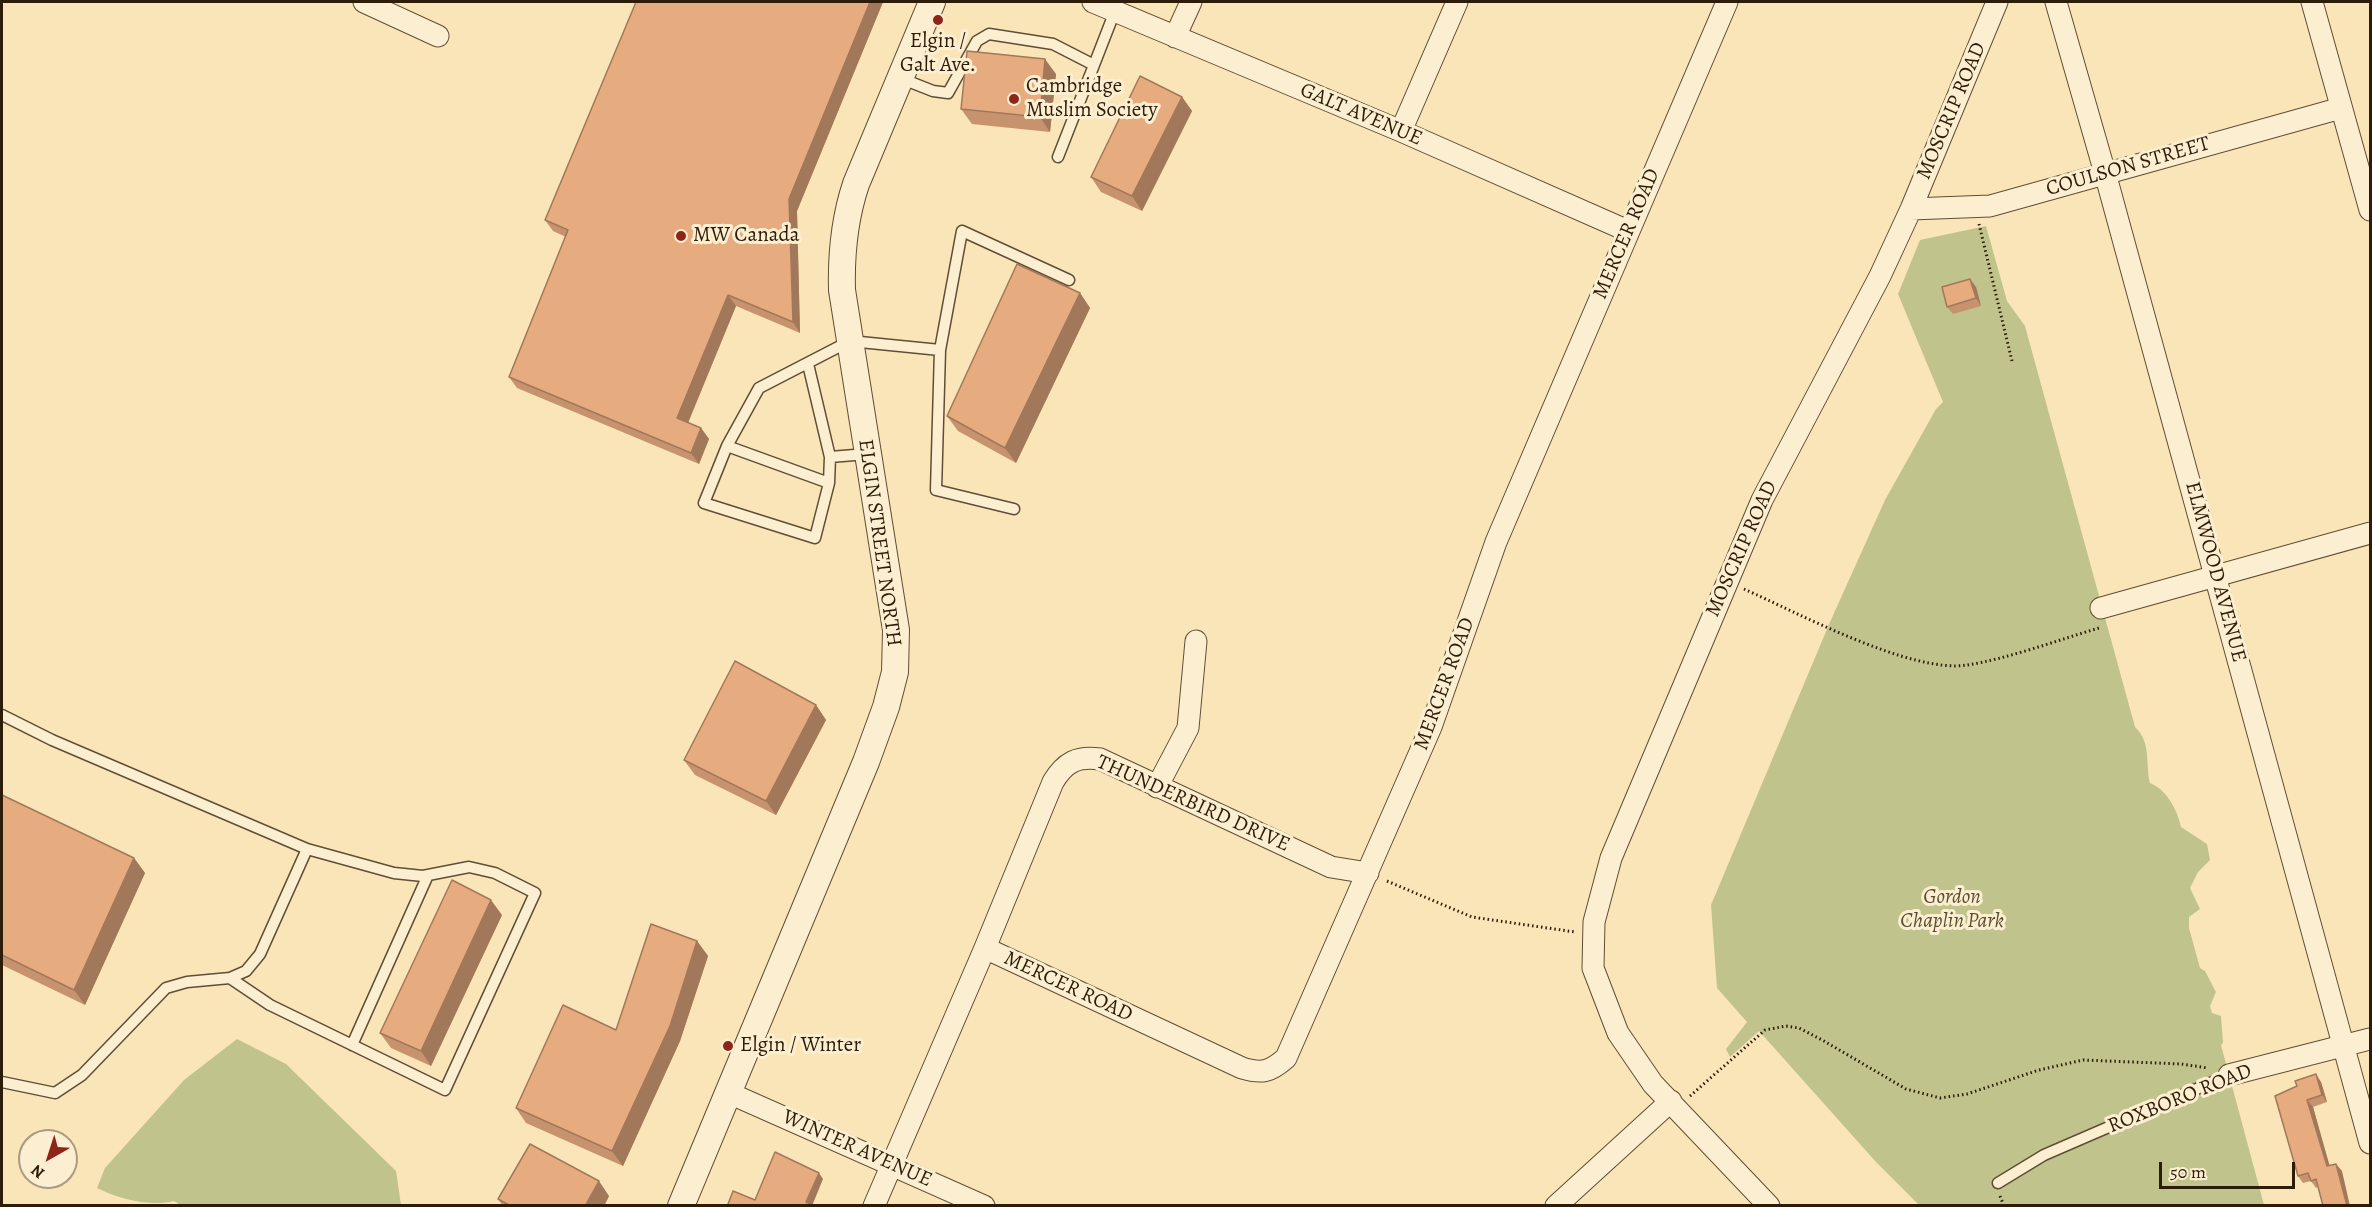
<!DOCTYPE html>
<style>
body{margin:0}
#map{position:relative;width:2372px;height:1207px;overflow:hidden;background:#fae5b8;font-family:Alegreya,serif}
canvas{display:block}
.frame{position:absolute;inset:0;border:3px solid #2d1c08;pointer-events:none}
.north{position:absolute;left:18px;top:1129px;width:60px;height:60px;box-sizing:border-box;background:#fceed1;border:2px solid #a99a81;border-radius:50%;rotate:219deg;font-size:16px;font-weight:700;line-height:24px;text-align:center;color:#2d1c08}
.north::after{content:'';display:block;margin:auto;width:21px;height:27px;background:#8f2418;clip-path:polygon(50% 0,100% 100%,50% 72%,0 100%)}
.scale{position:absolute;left:2159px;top:1162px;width:136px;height:27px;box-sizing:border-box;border:3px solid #2d1c08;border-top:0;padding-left:8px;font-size:18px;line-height:21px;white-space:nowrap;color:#2d1c08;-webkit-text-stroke:4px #fceed1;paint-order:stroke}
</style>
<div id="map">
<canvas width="2372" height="1207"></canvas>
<div class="frame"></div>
<div class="north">N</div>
<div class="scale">50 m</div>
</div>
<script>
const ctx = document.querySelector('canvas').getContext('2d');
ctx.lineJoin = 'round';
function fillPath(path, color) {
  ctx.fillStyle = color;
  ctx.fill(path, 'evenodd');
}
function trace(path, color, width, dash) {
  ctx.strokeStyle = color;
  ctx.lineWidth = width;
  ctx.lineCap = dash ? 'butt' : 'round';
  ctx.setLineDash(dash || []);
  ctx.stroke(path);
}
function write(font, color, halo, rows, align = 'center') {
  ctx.font = font + ' Alegreya,serif';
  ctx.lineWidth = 6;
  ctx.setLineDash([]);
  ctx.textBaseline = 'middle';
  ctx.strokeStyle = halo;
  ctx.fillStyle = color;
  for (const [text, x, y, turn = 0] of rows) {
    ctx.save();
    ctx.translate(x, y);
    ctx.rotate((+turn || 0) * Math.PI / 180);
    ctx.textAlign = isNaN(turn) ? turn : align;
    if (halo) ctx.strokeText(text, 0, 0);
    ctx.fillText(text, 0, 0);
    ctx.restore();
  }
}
fillPath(new Path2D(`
 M1986 226 2007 301 2025 326 2135 727C2152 743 2145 764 2150 783 2167 790 2177 809 2181 827L2207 844 2210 860 2198 872 2190 888 2200 909 2189 917V928L2200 968 2205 971 2216 992 2210 1006 2212 1013 2221 1016 2223 1043 2221 1045 2264 1205H1919L1876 1162 1759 1031 1730 1057 1726 1049 1747 1022 1717 988 1711 905 1830 622 1885 500 1936 409 1943 402 1898 294 1920 240Z
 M237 1039 286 1064 396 1171 401 1205 182 1206 174 1201C150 1207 119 1199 97 1188L105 1168 184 1080Z`), '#c1c38d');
const service = new Path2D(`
 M900 78 933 91 948 93 977 41 989 34 1053 44 1094 65 1115 11
 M1058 157 1094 65
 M808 364 830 457
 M727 446 829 483
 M867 454 830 457 829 483 815 538 704 503 727 446 759 388 850 341 940 350
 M1014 509 936 490 940 350 962 231 1069 280
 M2 715 52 740 307 849 260 954 246 971 230 978 187 982 166 988 82 1075 55 1093 2 1082
 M230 978 270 1005 445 1090 535 893 495 873 469 867 423 876 394 873 307 849
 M352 1045 428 875
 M1998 1183 2044 1155 2229 1075`);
const minor = new Path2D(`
 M364 2 438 36
 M1093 2 1401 131 1628 231
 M2056 2 2105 173 2370 1143
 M2312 2 2370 210
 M1175 37 1191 2
 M1401 131 1457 2
 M1911 209 1990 206 2341 108
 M2101 608 2370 533
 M1157 787 1188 728 1196 641
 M985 948 1242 1068C1262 1074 1270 1072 1286 1058L1431 727 1496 542 1727 2
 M2229 1075 2370 1039
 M729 1093 984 1206
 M874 1206 985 948 1053 782C1065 762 1077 756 1100 759L1331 867 1368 873
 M1556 1206 1671 1101
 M1769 1206 1653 1084 1618 1033 1593 968 1594 922 1611 858 1762 500 1880 276 1911 209 1997 2`);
const tertiary = new Path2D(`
 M681 1206 866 762 886 707 895 672 896 630 842 290C841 253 844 220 856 184L932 2`);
trace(service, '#604e34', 13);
trace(minor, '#604e34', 23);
trace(tertiary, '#604e34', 28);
trace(new Path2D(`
 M1979 224 2012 361
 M1744 589C1798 613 1912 674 1967 665 2007 659 2058 640 2099 628
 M1387 881 1472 917 1575 932
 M1690 1096 1765 1030 1786 1026 1799 1028 1824 1041 1906 1089 1940 1098 1967 1094 2039 1070 2083 1060 2181 1064 2208 1068
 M2000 1196 2004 1206`), '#2d1c08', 3, [1.5, 3]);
trace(service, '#fceed1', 10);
trace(minor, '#fceed1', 21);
trace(tertiary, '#fceed1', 26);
fillPath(new Path2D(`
 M636 2H883L797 211 800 333 736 306 688 423 701 428 709 439 699 464 517 388 509 377 566 237 553 231 545 220Z
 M1056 74 1050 132 972 124 961 109Z
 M1182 97 1192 111 1142 211 1101 192 1091 177Z
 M1976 287 1981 306 1953 314 1947 307Z
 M1080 293 1090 308 1016 463 958 431 947 416Z
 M816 705 826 720 776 815 695 775 684 760Z
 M2 795 134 858 145 873 85 1005 2 965Z
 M502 915 431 1066 391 1048 380 1033Z
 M697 941 708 956 680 1041 623 1166 526 1123 516 1108 616 1030Z
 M2321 1082 2327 1102 2313 1107 2329 1166 2342 1171 2316 1188 2311 1181 2303 1183 2298 1176 2297 1086Z
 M609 1196 604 1206H503L498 1199Z`), '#c7936e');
fillPath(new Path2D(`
 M870 2H883L797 211 800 333 793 322 789 199Z
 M1045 59 1056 74 1050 132 1040 117Z
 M1182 97 1192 111 1142 211 1132 196Z
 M1970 279 1976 287 1981 306 1976 298Z
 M1080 293 1090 308 1016 463 1005 448Z
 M728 295 736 306 685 430 677 418Z
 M701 428 709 439 699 464 691 453Z
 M816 705 826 720 776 815 766 801Z
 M134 858 145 873 85 1005 74 990Z
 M491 900 502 915 431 1066 421 1051Z
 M697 941 708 956 680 1041 623 1166 612 1151Z
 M2316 1074 2321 1082 2327 1102 2322 1095Z
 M2307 1100 2313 1107 2332 1174 2327 1166Z
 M2336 1164 2342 1171 2350 1206H2347Z
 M819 1173 823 1179 812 1206 806 1202Z
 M599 1181 609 1196 604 1206H585Z`), '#a2785a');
const building = new Path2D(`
 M636 2H870L789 199 793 322 728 295 677 418 701 428 691 453 509 377 568 230 545 220Z
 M967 51 1045 59 1040 117 961 109Z
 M1140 76 1182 97 1132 196 1091 177Z
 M1017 264 1080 293 1005 448 947 416Z
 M1970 279 1976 298 1947 307 1942 287Z
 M735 661 816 705 766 801 684 760Z
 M2 795 134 858 74 990 2 955Z
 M452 880 491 900 421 1051 380 1033Z
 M651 924 697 941 670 1026 612 1151 516 1108 563 1005 616 1030Z
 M2316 1074 2322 1095 2307 1100 2327 1166 2336 1164 2347 1206H2323L2316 1179 2311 1181 2308 1173 2298 1176 2275 1096 2297 1086 2295 1081Z
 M530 1144 599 1181 585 1206H511L498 1199Z
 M775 1152 819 1173 806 1202 814 1206H731L728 1204 733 1191 755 1200Z`);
fillPath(building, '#e7ab80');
trace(building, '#a2785a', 1.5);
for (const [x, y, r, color] of [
 [938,20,6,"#8f2418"],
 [1014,99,6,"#8f2418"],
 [681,236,6,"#8f2418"],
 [728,1046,6,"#8f2418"]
]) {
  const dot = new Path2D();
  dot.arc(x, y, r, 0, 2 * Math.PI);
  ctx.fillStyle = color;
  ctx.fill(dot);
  trace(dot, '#fceed1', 2);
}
write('21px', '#2d1c08', '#fceed1', [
 ["Elgin /",938,42,"center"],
 ["Galt Ave.",938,66,"center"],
 ["Cambridge",1026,87],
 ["Muslim Society",1026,111],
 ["MW Canada",693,236],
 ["Elgin / Winter",740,1046]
], 'left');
write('21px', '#2d1c08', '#fceed1', [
 ["MOSCRIP ROAD",1952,111,-67],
 ["GALT AVENUE",1361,115,23],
 ["COULSON STREET",2128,167,-16],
 ["MERCER ROAD",1627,234,-67],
 ["ELGIN STREET NORTH",879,543,82],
 ["MOSCRIP ROAD",1742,549,-66],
 ["ELMWOOD AVENUE",2215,572,75],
 ["MERCER ROAD",1445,684,-70],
 ["THUNDERBIRD DRIVE",1193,804,24],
 ["MERCER ROAD",1068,987,25],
 ["ROXBORO ROAD",2180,1099,-22],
 ["WINTER AVENUE",857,1149,24]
]);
write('italic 21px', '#594e30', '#fceed1', [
 ["Gordon",1952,898],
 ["Chaplin Park",1952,922]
]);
</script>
